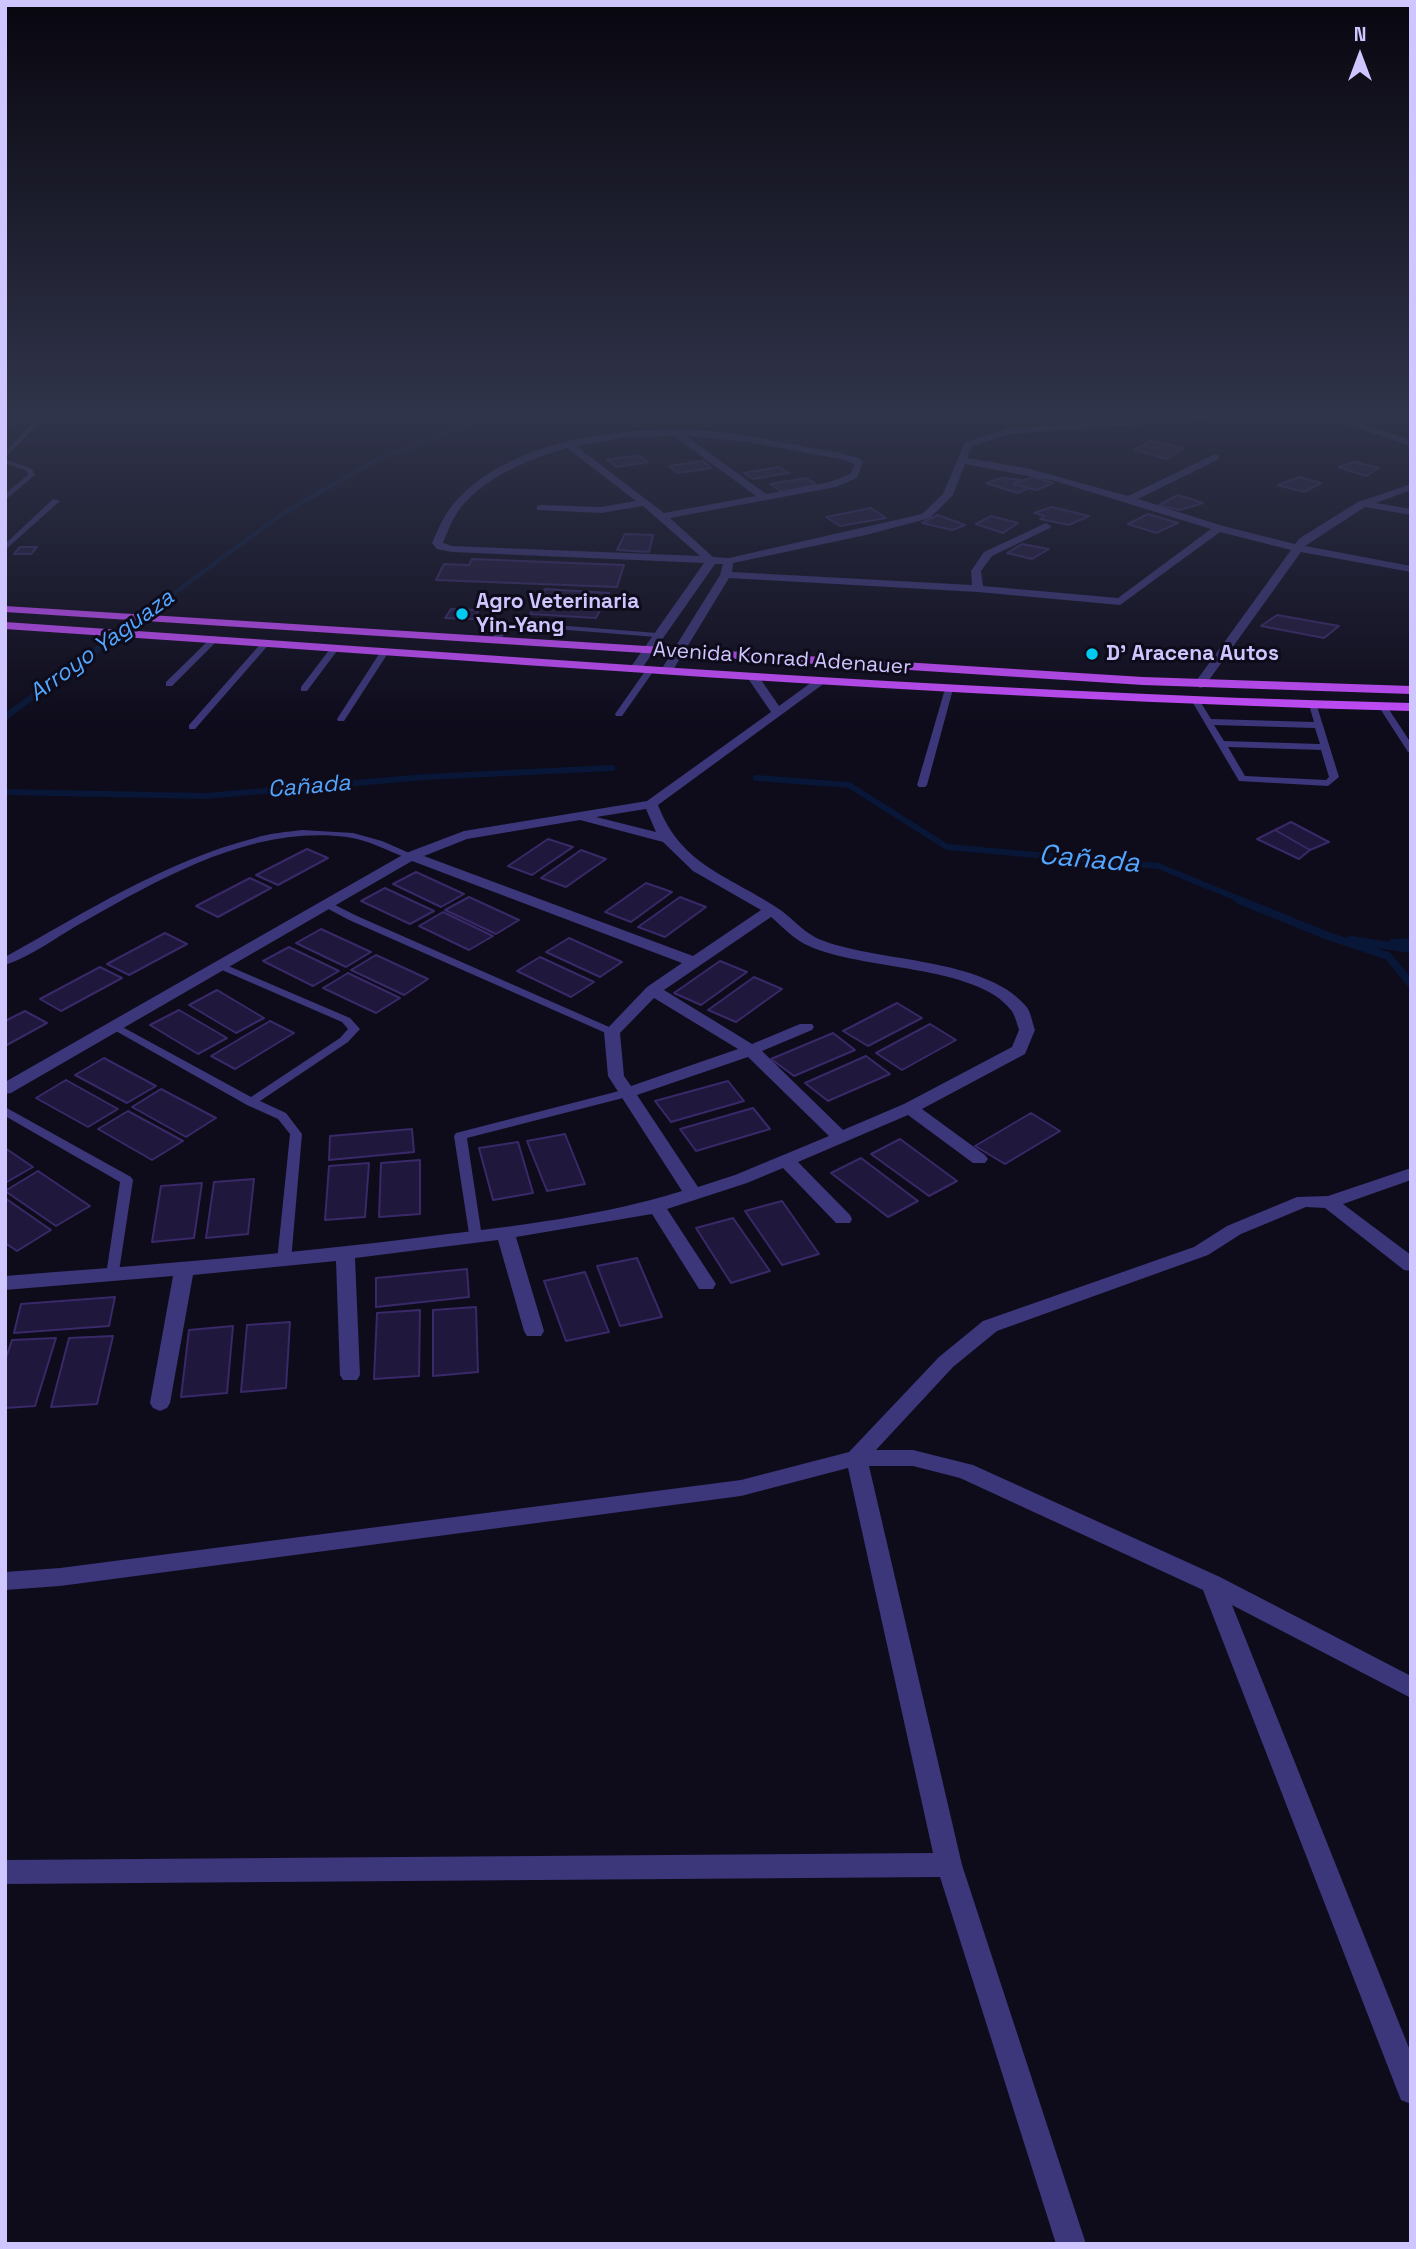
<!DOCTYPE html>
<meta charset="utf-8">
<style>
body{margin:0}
#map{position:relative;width:1416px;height:2249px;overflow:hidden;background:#0e0b1b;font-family:"Space Grotesk",sans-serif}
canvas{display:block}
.frame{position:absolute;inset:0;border:7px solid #cfc5ff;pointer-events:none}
.north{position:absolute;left:1325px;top:21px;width:70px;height:70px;-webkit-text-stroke:5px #0e0b1b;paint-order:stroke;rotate:0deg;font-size:19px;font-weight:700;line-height:28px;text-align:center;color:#cfc5ff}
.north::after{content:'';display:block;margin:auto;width:24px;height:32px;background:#cfc5ff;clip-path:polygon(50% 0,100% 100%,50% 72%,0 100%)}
</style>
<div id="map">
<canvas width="1416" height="2249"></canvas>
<div class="frame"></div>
<div class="north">N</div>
</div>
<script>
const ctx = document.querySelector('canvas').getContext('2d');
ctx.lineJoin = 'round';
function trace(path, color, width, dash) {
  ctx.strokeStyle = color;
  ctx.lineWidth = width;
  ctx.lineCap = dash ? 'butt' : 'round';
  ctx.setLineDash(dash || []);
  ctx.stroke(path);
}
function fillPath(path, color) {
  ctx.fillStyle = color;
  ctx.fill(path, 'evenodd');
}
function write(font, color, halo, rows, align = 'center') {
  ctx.font = font + ' "Space Grotesk",sans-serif';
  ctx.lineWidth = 6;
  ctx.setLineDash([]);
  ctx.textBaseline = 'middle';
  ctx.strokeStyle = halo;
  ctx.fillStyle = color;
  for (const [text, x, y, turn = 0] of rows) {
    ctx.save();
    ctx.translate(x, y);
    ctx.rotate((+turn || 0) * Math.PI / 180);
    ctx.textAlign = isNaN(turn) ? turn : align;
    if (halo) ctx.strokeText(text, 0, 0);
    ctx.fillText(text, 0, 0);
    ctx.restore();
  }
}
trace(new Path2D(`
 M124 630 282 514 378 459 492 416`), '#081737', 4.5);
trace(new Path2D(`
 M5 717 126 628
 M756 778 849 785 947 847 1158 866 1244 901
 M5 792 206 796 425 777 612 768`), '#081737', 6);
trace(new Path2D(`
 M1239 900 1328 936 1388 956 1411 984
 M1351 940 1411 949
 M1393 943 1411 942`), '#081737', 8);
const building = new Path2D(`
 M1151 441 1183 448 1167 459 1134 450Z
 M638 455 648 462 617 467 607 460Z
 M703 461 711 468 677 473 669 466Z
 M1355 462 1379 468 1366 476 1338 467Z
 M779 467 789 473 753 479 744 473Z
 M1033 477 1053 483 1036 490 1013 484Z
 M1299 477 1321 483 1304 492 1278 485Z
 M806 478 817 485 782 492 770 484Z
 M1002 478 1021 480 1013 484 1028 488 1018 493 986 483Z
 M1178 495 1203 503 1180 510 1159 505Z
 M1052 507 1089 516 1069 525 1040 519 1045 516 1034 513Z
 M871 508 886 518 840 526 826 517Z
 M1148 514 1178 523 1156 533 1128 524Z
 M938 515 965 525 952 530 922 523Z
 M991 516 1018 523 1003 533 976 524Z
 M625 534 653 535 649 552 617 550Z
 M1022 544 1049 549 1032 559 1007 553Z
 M20 547H37L31 554H14Z
 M472 559 624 565 617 587 436 580 444 564 469 565Z
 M545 589 609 593 596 618 530 614Z
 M451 609 479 610 473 619 445 618Z
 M1277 615 1339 626 1324 638 1261 626Z
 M1291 822 1329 842 1310 850 1275 830Z
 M1275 830 1310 850 1299 859 1257 839Z
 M548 839 573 847 532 875 508 866Z
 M307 849 328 858 278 885 256 875Z
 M581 850 606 859 566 887 541 878Z
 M416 872 464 894 441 907 393 884Z
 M250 878 271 888 218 917 196 906Z
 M646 883 672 892 631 922 605 912Z
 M385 888 434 911 410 924 361 901Z
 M469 897 519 920 496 934 445 910Z
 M680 897 706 907 665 937 638 927Z
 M443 912 493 936 469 950 419 926Z
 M321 929 371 952 346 967 296 943Z
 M165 933 187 944 129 975 107 964Z
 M569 938 622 962 600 977 546 952Z
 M289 947 339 971 313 986 263 961Z
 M376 955 428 979 404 995 351 970Z
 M540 957 594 982 571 997 517 971Z
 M720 961 747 972 701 1005 674 993Z
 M100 967 122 978 61 1011 40 999Z
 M348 973 400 998 376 1013 323 988Z
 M754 977 782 989 736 1022 708 1010Z
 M217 990 264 1018 236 1033 189 1005Z
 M897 1003 922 1018 868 1046 843 1031Z
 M179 1010 227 1038 198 1054 150 1025Z
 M25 1011 47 1023 5 1046V1021Z
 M270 1021 294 1033 235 1069 211 1056Z
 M930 1024 956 1040 902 1070 876 1053Z
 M833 1033 855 1050 794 1076 771 1059Z
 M866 1056 890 1074 828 1101 805 1083Z
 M104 1058 156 1086 127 1103 75 1075Z
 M66 1080 118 1109 88 1127 36 1098Z
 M728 1081 744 1101 671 1122 655 1101Z
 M161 1089 216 1118 186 1137 132 1107Z
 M753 1108 770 1129 696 1151 680 1129Z
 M128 1111 183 1141 152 1160 98 1129Z
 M1031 1113 1060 1131 1005 1164 975 1146Z
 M412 1129 414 1152 329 1160 330 1136Z
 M565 1134 585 1184 547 1191 527 1141Z
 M900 1139 957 1181 929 1196 871 1154Z
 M518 1142 533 1193 493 1200 479 1148Z
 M5 1148 33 1167 5 1183Z
 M861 1158 918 1201 888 1217 831 1173Z
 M420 1160V1214L379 1217 381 1163Z
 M369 1163 365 1217 325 1220 329 1166Z
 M38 1171 90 1206 56 1226 5 1191Z
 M254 1179 248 1234 206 1238 214 1182Z
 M202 1183 194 1238 152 1242 161 1186Z
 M5 1198 51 1230 17 1251 5 1243Z
 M782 1201 819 1254 782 1265 745 1211Z
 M733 1218 770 1271 731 1283 696 1228Z
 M637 1258 662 1317 620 1326 597 1266Z
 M467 1269 469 1297 376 1307V1278Z
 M585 1272 609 1332 566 1341 544 1281Z
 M115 1297 109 1326 14 1333 21 1304Z
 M476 1307 478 1372 433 1376V1310Z
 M420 1310 419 1376 374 1379 377 1313Z
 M290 1322 286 1388 241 1392 247 1325Z
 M233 1326 227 1393 181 1397 189 1330Z
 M113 1336 97 1404 51 1407 69 1338Z
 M56 1338 35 1406 5 1408V1361L12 1340Z`);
fillPath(building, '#20173c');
trace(building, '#392968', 2);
fillPath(new Path2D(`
 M39 417 44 418 5 458V452Z
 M5 459 32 469 35 475 5 500V494L28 475 27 471 5 463Z
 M53 499 60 501 5 550V544Z
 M529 623 657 633 661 635 657 637 529 627 508 631 498 641 491 639 502 627Z
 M213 636 220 638 172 686H166V682Z
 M264 640 271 642 195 729H189V725Z
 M333 645 340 647 307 691H301V687Z
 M383 648 390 650 344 721H338L337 719Z
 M648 667 655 669 622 716H616L615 714Z
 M949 686 953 689 927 785 925 787H919L917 785 945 689Z
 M1197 700 1200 701 1211 719 1314 722 1309 705 1316 703 1339 777 1328 786 1239 781 1193 703ZM1214 725 1315 728 1320 744 1224 741ZM1228 747 1321 750 1329 777 1326 780 1245 776Z
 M1383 704 1386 705 1411 743V753L1408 752 1379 707Z
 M302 830 353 833 382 841 416 856 415 858H407C388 851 368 840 347 837 253 825 163 877 85 921 61 934 31 957 5 965V957C86 912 165 861 255 838 270 833 287 832 302 830Z
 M325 900 357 916 616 1030 618 1032 616 1034H608L349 920 321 905 320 903Z
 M219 962 350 1018 360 1029 348 1042 260 1101 286 1113 302 1134 291 1261 289 1264H279L277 1261 290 1134 278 1119 247 1105 107 1026 113 1023 117 1024 251 1097 340 1038 348 1029 342 1022 215 967 214 965 215 963Z
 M627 1089 633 1093 631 1096 467 1138 482 1237 480 1240H470L454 1136 456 1133Z
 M5 1107 131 1177 133 1180 118 1278H108L106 1275 120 1182 5 1116Z`), '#3c367a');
fillPath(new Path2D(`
 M39 416H67L5 426V420Z
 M1174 416H1217L1212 419 1010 434 972 446 967 458 1026 468 1128 496 1213 455H1219V459L1138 499 1223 526 1295 544 1300 538 1358 502 1411 484V490L1376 503 1411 509V515L1365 507 1305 546 1411 566V572L1301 552 1204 687 1200 688 1194 684 1291 550 1220 532 1120 605 978 592 729 578 673 670 667 674 661 670 720 575 723 564H715L640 671 636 672 630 668 704 563 452 552 437 549 432 543C437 532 442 519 449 510 502 438 627 425 709 431 754 435 797 446 841 453L859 458 863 462 857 478 836 487 670 518 713 557 729 558 922 514 943 494 965 442 1009 428ZM674 436 756 496 664 513 576 446 622 438ZM686 436 748 442 840 459 855 464 850 474 830 482 766 494ZM567 448 636 501 601 507 541 505 537 506V510L601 513 643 506 700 556 452 546 443 543C447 533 451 522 457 513 481 478 528 459 567 448ZM965 464 1055 481 1211 529 1118 598 983 586 981 571 992 556 1050 528 1051 526 1046 523 984 552 971 571 972 585 732 572 733 563 866 535 930 518 953 495Z
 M1323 416H1337L1411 440V446Z
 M749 674H757L779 706 816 679 826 682 658 805C681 865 727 875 776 907 792 917 805 935 824 941 880 962 984 958 1025 1005 1031 1011 1032 1022 1035 1030L1025 1054 922 1109 985 1155 988 1159 985 1163H973L908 1115 798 1162 850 1215 852 1219 850 1223H836L783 1168 747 1183 667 1209 716 1284 713 1289H699L652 1214 516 1237 544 1331 541 1336H527L524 1331 498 1240 355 1258 360 1375 357 1380H343L340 1375 336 1261 193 1275 170 1403 167 1408 160 1411 153 1408 150 1403 173 1276 5 1290V1276C148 1265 290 1254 432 1236 516 1226 602 1216 682 1191L608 1076 604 1032 647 987 682 963 412 861 11 1093 5 1094V1082L406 853 464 831 647 801 771 712 747 677ZM646 809 656 832 596 817ZM580 820 663 842 693 871 761 910 693 956 424 856 467 839ZM771 917C783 927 794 940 809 946 860 970 977 965 1011 1010 1015 1015 1017 1024 1019 1030L1012 1047 904 1104 843 1130 762 1051 812 1030 814 1027 812 1024H800L752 1044 664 990ZM654 998 738 1049 631 1086 624 1076 620 1033ZM748 1057 829 1136 735 1175 698 1187 637 1095Z
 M1411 1168V1180L1343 1204 1411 1255V1271L1404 1270 1325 1208 1306 1207 1241 1234 1208 1255 997 1331 953 1367 876 1450H913L973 1465 1220 1577 1411 1676V1698L1232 1605 1411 2053V2104L1401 2100 1397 2090 1203 1590 960 1478 913 1466H869L962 1865 1086 2244H1056L940 1877 5 1884V1860L933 1853 848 1468 741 1496 60 1586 5 1590V1572L60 1568 741 1480 849 1452 939 1357 983 1321 1194 1247 1227 1226 1297 1197 1328 1196Z`), '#3c367a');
fillPath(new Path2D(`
 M5 606 1143 677 1411 686V694L1143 685 5 612Z
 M5 622C474 653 941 692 1411 703V711C941 699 474 660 5 629Z`), '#c64cff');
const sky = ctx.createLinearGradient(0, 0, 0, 731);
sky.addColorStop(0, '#08060f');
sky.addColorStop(0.57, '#30344a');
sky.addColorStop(1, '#30344a00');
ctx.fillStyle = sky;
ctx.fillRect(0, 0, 1416, 731);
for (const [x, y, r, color] of [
 [462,614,7,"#00caef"],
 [1092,654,7,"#00caef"]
]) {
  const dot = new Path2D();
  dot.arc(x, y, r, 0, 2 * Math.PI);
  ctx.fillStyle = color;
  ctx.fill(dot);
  trace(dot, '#0e0b1b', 2.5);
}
write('bold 21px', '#cfc5ff', '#0e0b1b', [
 ["Agro Veterinaria",476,602],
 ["Yin-Yang",476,626],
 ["D' Aracena Autos",1106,654]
], 'left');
write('21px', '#cfc5ff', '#0e0b1b', [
 ["Avenida Konrad Adenauer",782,659,4]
]);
write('italic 23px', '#53a6ff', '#0e0b1b', [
 ["Arroyo Yaguaza",102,646,-36],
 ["Cañada",309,787,-5]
]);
write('italic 28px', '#53a6ff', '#0e0b1b', [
 ["Cañada",1089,860,5]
]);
</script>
